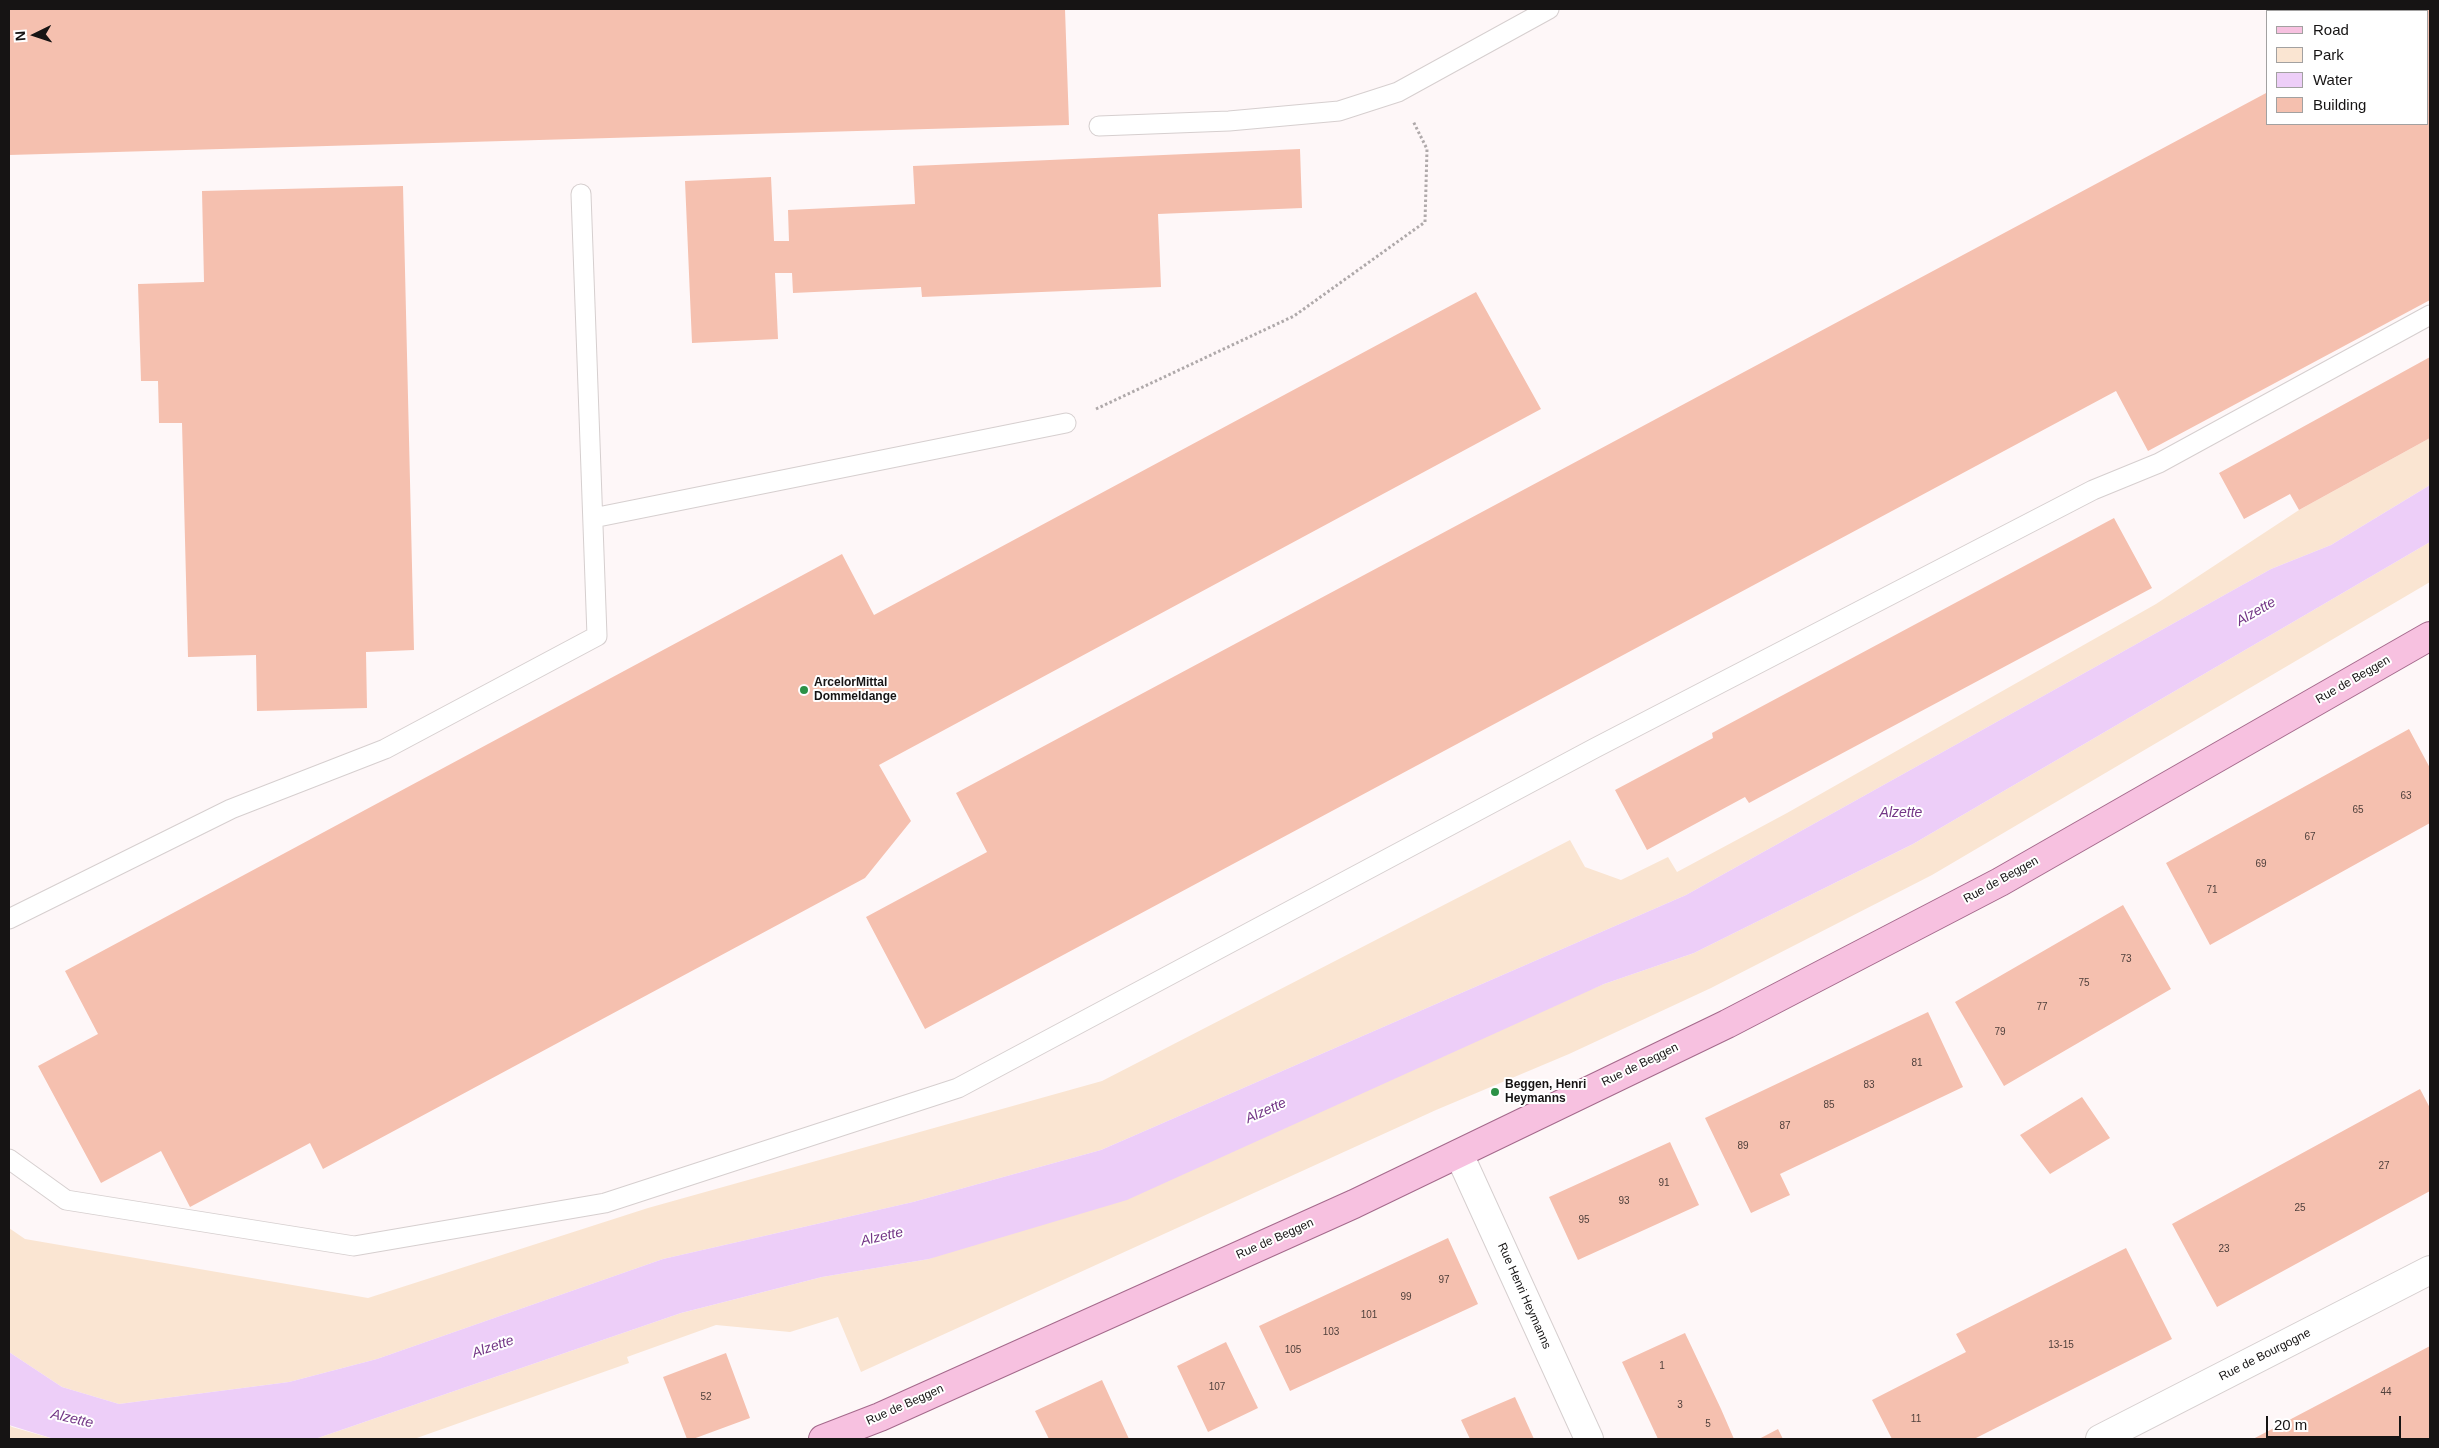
<!DOCTYPE html>
<style>
body{margin:0}
#map{position:relative;width:2439px;height:1448px;overflow:hidden;background:#fef7f8;font-family:Arial,sans-serif}
canvas{display:block}
.frame{position:absolute;inset:0;border:10px solid #161414;pointer-events:none}
.legend{position:absolute;left:2266px;top:10px;width:162px;height:115px;box-sizing:border-box;background:#fff;border:1px solid #a2a1a1;margin:0;padding:6px 9px;list-style:none;font-size:15px;color:#161414}
.legend li{display:flex;align-items:center;gap:10px;height:25px}
.legend b{width:25px;border:1px solid #a2a1a1}
.north{position:absolute;left:10px;top:10px;width:50px;height:50px;-webkit-text-stroke:4px #fff;paint-order:stroke;rotate:266deg;font-size:14px;font-weight:700;line-height:20px;text-align:center;color:#161414}
.north::after{content:'';display:block;margin:auto;width:18px;height:22px;background:#161414;clip-path:polygon(50% 0,100% 100%,50% 72%,0 100%)}
.scale{position:absolute;left:2266px;top:1416px;width:135px;height:22px;box-sizing:border-box;border:2px solid #161414;border-top:0;padding-left:6px;font-size:15px;line-height:18px;white-space:nowrap;color:#161414;-webkit-text-stroke:4px #fff;paint-order:stroke}
</style>
<div id="map">
<canvas width="2439" height="1448"></canvas>
<div class="frame"></div>
<ul class="legend">
<li><b style="height:6px;background:#f7c1e0"></b>Road</li>
<li><b style="height:14px;background:#fae5d2"></b>Park</li>
<li><b style="height:14px;background:#edcef8"></b>Water</li>
<li><b style="height:14px;background:#f5c0af"></b>Building</li>
</ul>
<div class="north">N</div>
<div class="scale">20 m</div>
</div>
<script>
const ctx = document.querySelector('canvas').getContext('2d');
ctx.lineJoin = 'round';
function fillPath(path, color) {
  ctx.fillStyle = color;
  ctx.fill(path, 'evenodd');
}
function trace(path, color, width, dash) {
  ctx.strokeStyle = color;
  ctx.lineWidth = width;
  ctx.lineCap = dash ? 'butt' : 'round';
  ctx.setLineDash(dash || []);
  ctx.stroke(path);
}
function write(font, color, halo, rows, align = 'center') {
  ctx.font = font + ' Arial,sans-serif';
  ctx.lineWidth = 4;
  ctx.setLineDash([]);
  ctx.textBaseline = 'middle';
  ctx.strokeStyle = halo;
  ctx.fillStyle = color;
  for (const [text, x, y, turn = 0] of rows) {
    ctx.save();
    ctx.translate(x, y);
    ctx.rotate((+turn || 0) * Math.PI / 180);
    ctx.textAlign = isNaN(turn) ? turn : align;
    if (halo) ctx.strokeText(text, 0, 0);
    ctx.fillText(text, 0, 0);
    ctx.restore();
  }
}
fillPath(new Path2D(`
 M2430 438V485L2331 545 2271 569 1686 895 1101 1150 913 1202 663 1259 377 1359 289 1382 119 1404 62 1387 9 1352V1228L25 1239 368 1298 648 1208 1102 1081 1570 840 1585 867 1621 880 1668 857 1677 872 1787 813 2156 604 2299 510Z
 M2430 542V582L1932 875 1711 988 1569 1054 1436 1110 861 1372 838 1317 790 1332 716 1325 627 1357 629 1363 414 1439H315L681 1313 822 1277 929 1259 1604 984 1694 953 1913 844Z
 M9 1425 12 1427 54 1439H9Z`), '#fae5d2');
fillPath(new Path2D(`
 M2430 485V542L1913 844 1694 953 1604 984 1127 1200 929 1259 822 1277 681 1313 315 1439H54L9 1425V1352L62 1387 119 1404 289 1382 377 1359 663 1259 913 1202 1101 1150 1686 895 2271 569 2331 545Z`), '#edcef8');
fillPath(new Path2D(`
 M9 9H1065L1069 125 9 155Z
 M2424 9H2430V300L2148 451 2116 391 925 1029 866 917 987 852 956 793 2268 92V124H2428V11H2420Z
 M1300 149 1302 208 1158 214 1161 287 922 297 921 287 793 293 792 273H775L778 339 692 343 685 181 771 177 774 241H789L788 210 915 204 913 166Z
 M403 186 414 650 366 652 367 708 257 711 256 655 188 657 182 423H159L158 381H141L138 284 204 282 202 191Z
 M1476 292 1541 409 879 765 911 821 865 878 323 1169 310 1143 190 1207 161 1151 101 1183 38 1066 98 1034 65 971 842 554 874 615Z
 M2430 357V438L2299 510 2290 494 2244 519 2219 473Z
 M2114 518 2152 588 1749 803 1745 797 1647 850 1615 790 1713 738 1712 733Z
 M2409 729 2430 768V823L2210 945 2166 863Z
 M2123 905 2171 989 2004 1086 1955 1002Z
 M1928 1012 1963 1087 1780 1174 1790 1195 1751 1213 1705 1118Z
 M2420 1089 2430 1108V1191L2217 1307 2172 1224Z
 M2082 1097 2110 1138 2050 1174 2020 1135Z
 M1670 1142 1699 1205 1578 1260 1549 1197Z
 M1448 1238 1478 1304 1290 1391 1259 1326Z
 M2126 1248 2172 1339 1974 1439H1892L1872 1400 1966 1352 1956 1334Z
 M1685 1333 1721 1409 1734 1439H1658L1622 1362Z
 M1226 1342 1258 1408 1208 1432 1177 1366Z
 M2430 1346V1439H2253Z
 M726 1353 750 1418 693 1439H687L663 1377Z
 M1102 1380 1129 1439H1049L1035 1411Z
 M1515 1397 1534 1439H1470L1461 1420Z
 M1778 1429 1783 1439H1759Z`), '#f5c0af');
const service = new Path2D(`
 M1099 126 1229 121 1339 111 1398 92 1549 9
 M593 518 1066 423
 M9 919 231 809 385 749 597 636 581 194
 M9 1159 66 1200 354 1246 605 1203 958 1088 1595 748 2093 490 2159 463 2430 315`);
const minor = new Path2D(`
 M1459 1154 1589 1439
 M2100 1439 2430 1270`);
const primary = new Path2D(`
 M823 1439 880 1417 1354 1204 1727 1024 2000 882 2430 636`);
trace(service, '#d6cfcf', 21);
trace(minor, '#d6cfcf', 30);
trace(primary, '#a4698b', 30);
trace(new Path2D(`
 M1096 409 1294 316 1425 222 1427 149 1413 121`), '#afa9aa', 3, [2.5, 2.5]);
trace(service, '#fff', 19);
trace(minor, '#fff', 28);
trace(primary, '#f7c1e0', 28);
for (const [x, y, r, color] of [
 [804,690,5,"#2c9146"],
 [1495,1092,5,"#2c9146"]
]) {
  const dot = new Path2D();
  dot.arc(x, y, r, 0, 2 * Math.PI);
  ctx.fillStyle = color;
  ctx.fill(dot);
  trace(dot, '#fff', 2);
}
write('10px', '#4e3f3b', null, [
 ["63",2406,796],
 ["65",2358,810],
 ["67",2310,837],
 ["69",2261,864],
 ["71",2212,890],
 ["73",2126,959],
 ["75",2084,983],
 ["77",2042,1007],
 ["79",2000,1032],
 ["81",1917,1063],
 ["83",1869,1085],
 ["85",1829,1105],
 ["87",1785,1126],
 ["89",1743,1146],
 ["27",2384,1166],
 ["91",1664,1183],
 ["93",1624,1201],
 ["25",2300,1208],
 ["95",1584,1220],
 ["23",2224,1249],
 ["97",1444,1280],
 ["99",1406,1297],
 ["101",1369,1315],
 ["103",1331,1332],
 ["13-15",2061,1345],
 ["105",1293,1350],
 ["1",1662,1366],
 ["107",1217,1387],
 ["44",2386,1392],
 ["52",706,1397],
 ["3",1680,1405],
 ["11",1916,1419],
 ["5",1708,1424]
]);
write('12px', '#161414', '#fff', [
 ["Rue de Beggen",2353,680,-30],
 ["Rue de Beggen",2001,880,-29],
 ["Rue de Beggen",1640,1065,-26],
 ["Rue de Beggen",1275,1239,-24],
 ["Rue Henri Heymanns",1524,1296,66],
 ["Rue de Bourgogne",2265,1355,-27],
 ["Rue de Beggen",905,1405,-24]
]);
write('bold 12px', '#161414', '#fff', [
 ["ArcelorMittal",814,683],
 ["Dommeldange",814,697],
 ["Beggen, Henri",1505,1085],
 ["Heymanns",1505,1099]
], 'left');
write('italic 14px', '#733686', '#fff', [
 ["Alzette",2256,612,-30],
 ["Alzette",1901,813],
 ["Alzette",1266,1111,-24],
 ["Alzette",882,1237,-13],
 ["Alzette",493,1347,-19],
 ["Alzette",72,1419,13]
]);
</script>
